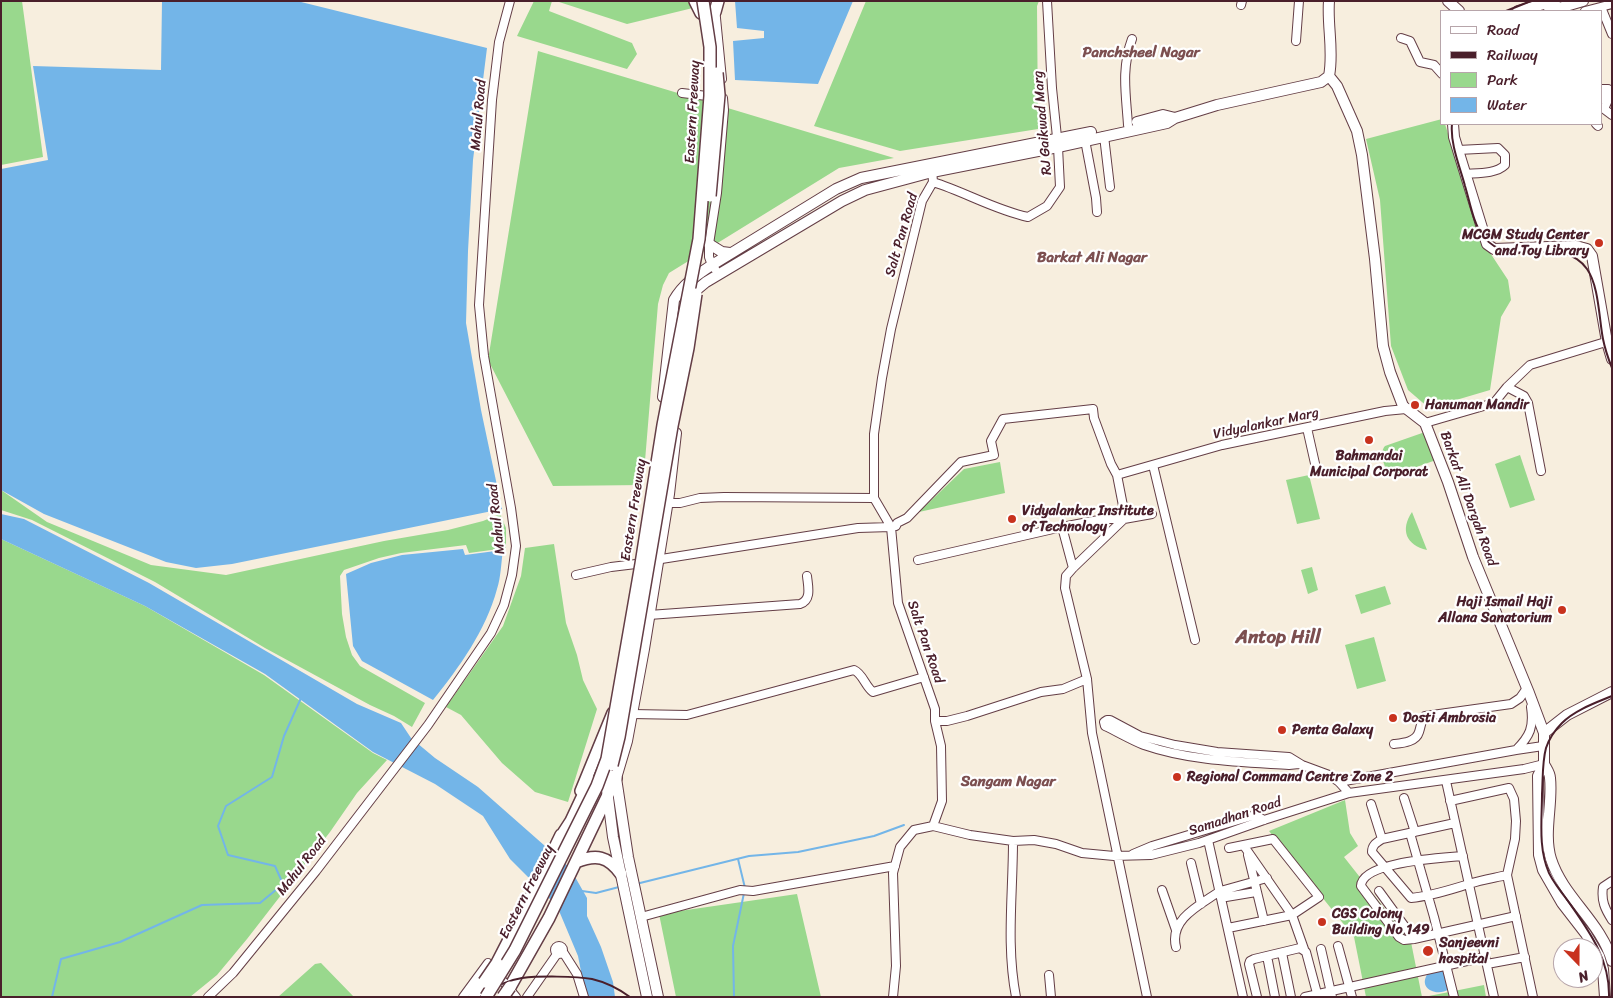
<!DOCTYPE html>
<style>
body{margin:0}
#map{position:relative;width:1613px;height:998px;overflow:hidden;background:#f7eede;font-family:Sriracha,sans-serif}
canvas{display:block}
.frame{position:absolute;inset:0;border:2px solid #4a1f2b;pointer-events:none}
.legend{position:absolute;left:1440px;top:10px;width:162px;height:115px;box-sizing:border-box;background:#fff;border:1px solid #b7a5aa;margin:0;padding:6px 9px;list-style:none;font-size:15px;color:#4a1f2b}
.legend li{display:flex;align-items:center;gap:10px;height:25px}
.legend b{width:25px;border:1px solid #b7a5aa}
.north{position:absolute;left:1553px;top:938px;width:50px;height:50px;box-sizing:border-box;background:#fff;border:1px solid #b7a5aa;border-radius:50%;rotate:158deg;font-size:14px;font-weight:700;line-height:20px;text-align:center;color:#4a1f2b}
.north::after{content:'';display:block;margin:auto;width:18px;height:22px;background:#c8321e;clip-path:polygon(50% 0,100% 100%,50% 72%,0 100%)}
</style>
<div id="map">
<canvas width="1613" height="998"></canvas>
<div class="frame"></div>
<ul class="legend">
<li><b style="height:6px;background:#fff"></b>Road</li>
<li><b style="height:6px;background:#4a1f2b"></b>Railway</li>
<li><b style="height:14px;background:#99d88d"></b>Park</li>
<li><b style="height:14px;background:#73b5e8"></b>Water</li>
</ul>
<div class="north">N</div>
</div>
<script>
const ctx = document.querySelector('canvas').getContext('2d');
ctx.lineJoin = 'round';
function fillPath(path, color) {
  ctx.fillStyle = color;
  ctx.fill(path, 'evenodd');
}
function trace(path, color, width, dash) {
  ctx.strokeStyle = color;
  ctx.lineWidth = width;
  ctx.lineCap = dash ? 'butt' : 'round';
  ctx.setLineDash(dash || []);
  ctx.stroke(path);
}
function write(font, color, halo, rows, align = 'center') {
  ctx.font = font + ' Sriracha,sans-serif';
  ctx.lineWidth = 4.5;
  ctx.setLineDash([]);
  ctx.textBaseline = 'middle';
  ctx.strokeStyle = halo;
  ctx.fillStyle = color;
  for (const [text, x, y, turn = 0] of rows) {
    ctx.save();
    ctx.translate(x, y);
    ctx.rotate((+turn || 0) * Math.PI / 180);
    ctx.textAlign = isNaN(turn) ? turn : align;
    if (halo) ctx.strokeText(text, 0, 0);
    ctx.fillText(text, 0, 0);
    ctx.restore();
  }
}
fillPath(new Path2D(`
 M1 1H22L43 157 1 165Z
 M534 1H552L549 11 632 43 637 54 627 69 517 36Z
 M556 1H696L697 7 627 24Z
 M866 1H1039L1037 6 1038 129 900 151 814 126Z
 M538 51 894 158 839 168 669 273 663 285 658 304 643 485 553 486 488 360Z
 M1442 119V124H1445L1481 239 1508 280 1511 300 1501 317 1490 390 1429 408 1408 390 1391 346 1380 200 1366 139Z
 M1425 432 1436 460 1389 477C1386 468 1378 454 1385 446Z
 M1520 455 1535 500 1510 508 1495 464Z
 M1000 462 1005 493 919 512 964 469Z
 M1309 475 1320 519 1297 524 1286 480Z
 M1 490 47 522 151 565 226 575 384 541 448 530 483 521 500 514 506 528V548L469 553 466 545 401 553 379 558 344 570 340 576 342 614 346 637 352 655 360 666 425 703 412 727 394 716 370 705 265 648 155 582 32 520 1 510Z
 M1412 512 1427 550C1406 545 1400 530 1412 512Z
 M1 539 145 606 264 675 373 753 387 760 357 793 330 832 247 939 217 975 190 997H1Z
 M554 544 566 623 577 655 583 680 597 709 568 802 535 792 502 763 461 715 446 707 503 626 521 576 525 548Z
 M1312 567 1318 590 1308 594 1301 570Z
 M1385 586 1391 604 1361 614 1355 595Z
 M1374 637 1386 681 1357 689 1345 645Z
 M1345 800 1350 833 1358 846 1344 857 1411 942 1422 997H1366L1354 937 1269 831Z
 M797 894 821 997H676L659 914Z
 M321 963 354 997H278L315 964Z
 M1484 985 1486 997H1424Z`), '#99d88d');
fillPath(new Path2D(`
 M162 1H297L487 48 473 160 468 251 466 323 481 410 502 509 232 564 196 568 166 562 44 514 1 490V169L48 160 33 66 161 70Z
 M735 1H853L818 84 735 80 733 41 764 38V31L737 28Z
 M1 514 24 519 149 583 357 704 401 723 411 738 435 758 478 787 570 868 587 898V916L601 947 613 982 615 997H586L578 956 557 906 510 859 483 816 435 784 373 752 265 674 145 606 1 539Z
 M463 549 465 555 503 550C501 563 501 577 497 589 486 630 459 668 433 700L362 661 353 646 346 574 371 563 402 555Z
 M1443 970 1447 972 1449 989C1436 998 1415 987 1430 971Z`), '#73b5e8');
trace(new Path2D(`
 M738 859 745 888
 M636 884 749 856 798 852 874 836 904 825
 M582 891 596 893 619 887
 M52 997 61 959 120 942 202 905 260 903 283 884 275 866 228 855 218 826 226 806 272 777 284 736 301 698
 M734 997 733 946 744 893`), '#73b5e8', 2);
const minor = new Path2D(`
 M1241 5 1242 1
 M1601 7 1612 34
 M715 8 722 79
 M1585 11 1612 4
 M1401 38 1410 41 1420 62 1434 65 1442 74
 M1296 41 1299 1
 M1602 89H1608L1602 99
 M1612 91 1604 109 1612 115
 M682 93 707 96
 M1596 124 1598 126
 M1128 125C1126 94 1121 69 1132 39
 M1104 136 1110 187
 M1085 140 1096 198 1097 212
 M1458 150 1498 148 1505 155V165C1496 174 1477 173 1465 174
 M932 169 933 182 922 201 891 329 882 378 874 434V498L891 527 898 603 935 709V721L941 746 942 801 933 826
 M933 182C965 192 995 210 1028 217L1047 206 1060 187 1058 147 1052 88 1047 1
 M715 269 712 265 709 257V244L717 193 724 110 723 98
 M1507 387 1524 396 1528 403 1541 471
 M1425 423 1494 403 1507 387 1530 365 1612 340
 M1307 428 1316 468
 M1153 465 1195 640
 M1117 475 1222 445 1385 411 1406 409
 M667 503H680L700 498 724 497 874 498
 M896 526 897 523 907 518 961 462 994 455 991 441 1003 419 1093 409 1094 418 1111 464 1117 475 1125 516 1124 519 1073 568 1066 576 1065 588 1087 679 1092 733 1147 997
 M1062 527 1073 568
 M655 560 858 528 891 527
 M918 560 1062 527 1104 519H1124L1152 514
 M576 575 611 567 644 563
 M649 615 800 604C812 600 808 586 807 576
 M632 714 687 715 854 670C863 674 865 686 873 692L924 677
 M935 721H947L967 716 1041 692 1063 689 1087 679
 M1394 744C1403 743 1416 742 1419 732 1421 726 1421 721 1425 716L1511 704 1520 698 1527 688
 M1516 750 1543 746
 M1299 764 1289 765C1241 762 1190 761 1144 745 1131 740 1118 732 1105 726L1104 722 1107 720H1110L1140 736 1175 745 1217 752 1289 757 1302 765 1329 775 1339 782 1349 793
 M1446 781 1494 997
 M1339 782 1516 750C1530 736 1534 727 1531 707
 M1404 798 1415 832
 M1450 801 1509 788 1514 799 1516 821 1515 839 1507 875 1533 997
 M1371 804 1382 839
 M1455 823 1382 839C1376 843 1372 845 1372 852L1411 898C1432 896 1449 890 1469 884 1481 880 1494 878 1507 875
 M1410 833 1434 917 1454 997
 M1208 840 1243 997
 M1013 841C1013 894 1006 945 1016 997
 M1244 846 1292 915 1304 949
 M1133 854 1152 846 1255 815 1264 820
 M1248 855 1264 921
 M1463 856C1444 858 1362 861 1361 886L1399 937 1404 940 1414 939 1516 916
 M1191 863 1201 904
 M1612 881 1603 887C1601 901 1605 909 1612 920
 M1162 890 1176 930
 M1379 891 1414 939
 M1256 892 1226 897 1223 894 1224 890 1267 878
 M641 917 740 890 753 891 895 866
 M1228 928 1292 915 1319 897 1273 839 1229 848
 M1338 946 1352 997
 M555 950a4 4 0 1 1 8 0a4 4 0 1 1-8 0Z
 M1176 947C1169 919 1200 905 1220 891
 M1321 949 1332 997
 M563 952 577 974 584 997
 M1282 953 1291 997
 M1267 956 1275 997
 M1487 964 1525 957
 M1049 975 1051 997
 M208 997 233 973 316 871 428 725 491 633 504 605 512 575 516 546 511 508 484 356 479 305 492 100 499 42 510 1
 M463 997 488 963 516 997
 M527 997 557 954
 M893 997 896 966 893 873 900 847 914 830 933 826 970 835 1013 841 1034 840 1056 844 1082 853 1114 856 1151 855 1199 843 1264 820 1349 793 1524 769 1544 764
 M1257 997 1249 964 1250 961 1254 959 1300 948 1306 952 1318 997
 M1305 997 1485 957`);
const major = new Path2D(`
 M1448 1 1459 11
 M1518 11 1555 1
 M1549 11 1583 1
 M1329 76 1337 86 1357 131 1362 155 1375 259 1383 346 1390 372 1403 406 1425 423 1448 482 1473 557 1529 693 1544 733V764L1538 776 1539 855 1543 870 1562 903 1586 934 1599 956 1603 969 1605 997
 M1137 122 1163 115 1175 118
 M1453 124 1454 137 1458 150 1487 244 1494 249 1576 246 1587 249 1592 256 1607 342 1612 359
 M709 244 722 252 730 253
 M689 299 694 292 706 282 842 201 865 190 932 172 1058 147 1167 123 1175 118 1217 105 1321 82 1329 76C1334 51 1327 26 1329 1
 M663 397 674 300C683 284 697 275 712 265L836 189 861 178 1091 132
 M1544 733 1567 715 1612 692
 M1544 764C1546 768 1550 773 1550 778 1553 804 1543 833 1551 859 1563 897 1601 922 1612 961
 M606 767 605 774 613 837 647 997
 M658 997 628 857 616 778 627 741 644 649 669 494 676 433`);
const highway = new Path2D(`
 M695 1 701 13
 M715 12 718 1
 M581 791 613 713
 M576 862C596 854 608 856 621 874
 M497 963 534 891 561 835
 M510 987 549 918 616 778 605 774 586 789 571 821 558 841
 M474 997 484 982`);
trace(minor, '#643e46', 10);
trace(major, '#643e46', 12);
trace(highway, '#643e46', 14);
trace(minor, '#fff', 8);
trace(major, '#fff', 10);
trace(highway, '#fff', 11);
trace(new Path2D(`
 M1506 11 1531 1
 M1452 124C1450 144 1460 167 1465 186 1470 202 1473 223 1483 236 1511 272 1562 233 1587 269 1599 286 1599 319 1603 339 1605 349 1608 358 1612 368
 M480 997C492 988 508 980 522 978 538 976 576 976 592 979 605 982 619 989 630 997
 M1609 997C1610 959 1589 931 1568 901 1561 892 1554 883 1549 873 1538 848 1542 820 1542 794 1543 779 1542 763 1546 748 1549 739 1555 730 1562 723 1575 710 1595 703 1612 696`), '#4a1f2b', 2);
const highwayBridge = new Path2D(`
 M710 196 719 95 717 73
 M612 765 619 737 672 426 688 348 696 294
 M484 982 497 963
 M486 997 515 950 597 786 607 759 641 564 663 425 699 239 710 96V47L703 1
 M503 997 510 987`);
trace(highwayBridge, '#643e46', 14, []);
trace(highwayBridge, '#fff', 11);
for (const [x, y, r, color] of [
 [1599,243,5,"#c8321e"],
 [1415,405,5,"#c8321e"],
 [1369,440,5,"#c8321e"],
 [1012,519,5,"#c8321e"],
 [1562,610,5,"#c8321e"],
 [1393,718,5,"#c8321e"],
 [1282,730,5,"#c8321e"],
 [1177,777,5,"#c8321e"],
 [1322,922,5,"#c8321e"],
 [1428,951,6,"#c8321e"]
]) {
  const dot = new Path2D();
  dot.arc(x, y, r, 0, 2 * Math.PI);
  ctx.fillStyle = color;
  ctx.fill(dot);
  trace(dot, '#fff', 2);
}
write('14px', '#4a1f2b', '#fff', [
 ["Eastern Freeway",693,112,-87],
 ["Mahul Road",479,115,-85],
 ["RJ Gaikwad Marg",1043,123,-95],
 ["Salt Pan Road",902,235,-74],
 ["Vidyalankar Marg",1266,424,-12],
 ["Barkat Ali Dargah Road",1468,499,70],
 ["Eastern Freeway",634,510,-81],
 ["Mahul Road",497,519,-96],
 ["Salt Pan Road",925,642,71],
 ["Samadhan Road",1235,817,-18],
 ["Mahul Road",302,866,-52],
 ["Eastern Freeway",527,892,-63]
]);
write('bold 14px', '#4a1f2b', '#fff', [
 ["MCGM Study Center",1589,235,"right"],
 ["and Toy Library",1589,251,"right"],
 ["Hanuman Mandir",1425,405],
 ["Bahmandai",1369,456,"center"],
 ["Municipal Corporat",1369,472,"center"],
 ["Vidyalankar Institute",1022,511],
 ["of Technology",1022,527],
 ["Haji Ismail Haji",1552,602,"right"],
 ["Allana Sanatorium",1552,618,"right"],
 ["Dosti Ambrosia",1403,718],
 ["Penta Galaxy",1292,730],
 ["Regional Command Centre Zone 2",1187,777],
 ["CGS Colony",1332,914],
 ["Building No 149",1332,930],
 ["Sanjeevni",1439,943],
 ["hospital",1439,959]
], 'left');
write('bold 15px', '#7c4f50', '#fff', [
 ["Panchsheel Nagar",1141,53],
 ["Barkat Ali Nagar",1092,258],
 ["Sangam Nagar",1008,782]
]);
write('bold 19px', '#7c4f50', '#fff', [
 ["Antop Hill",1278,638]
]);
</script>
